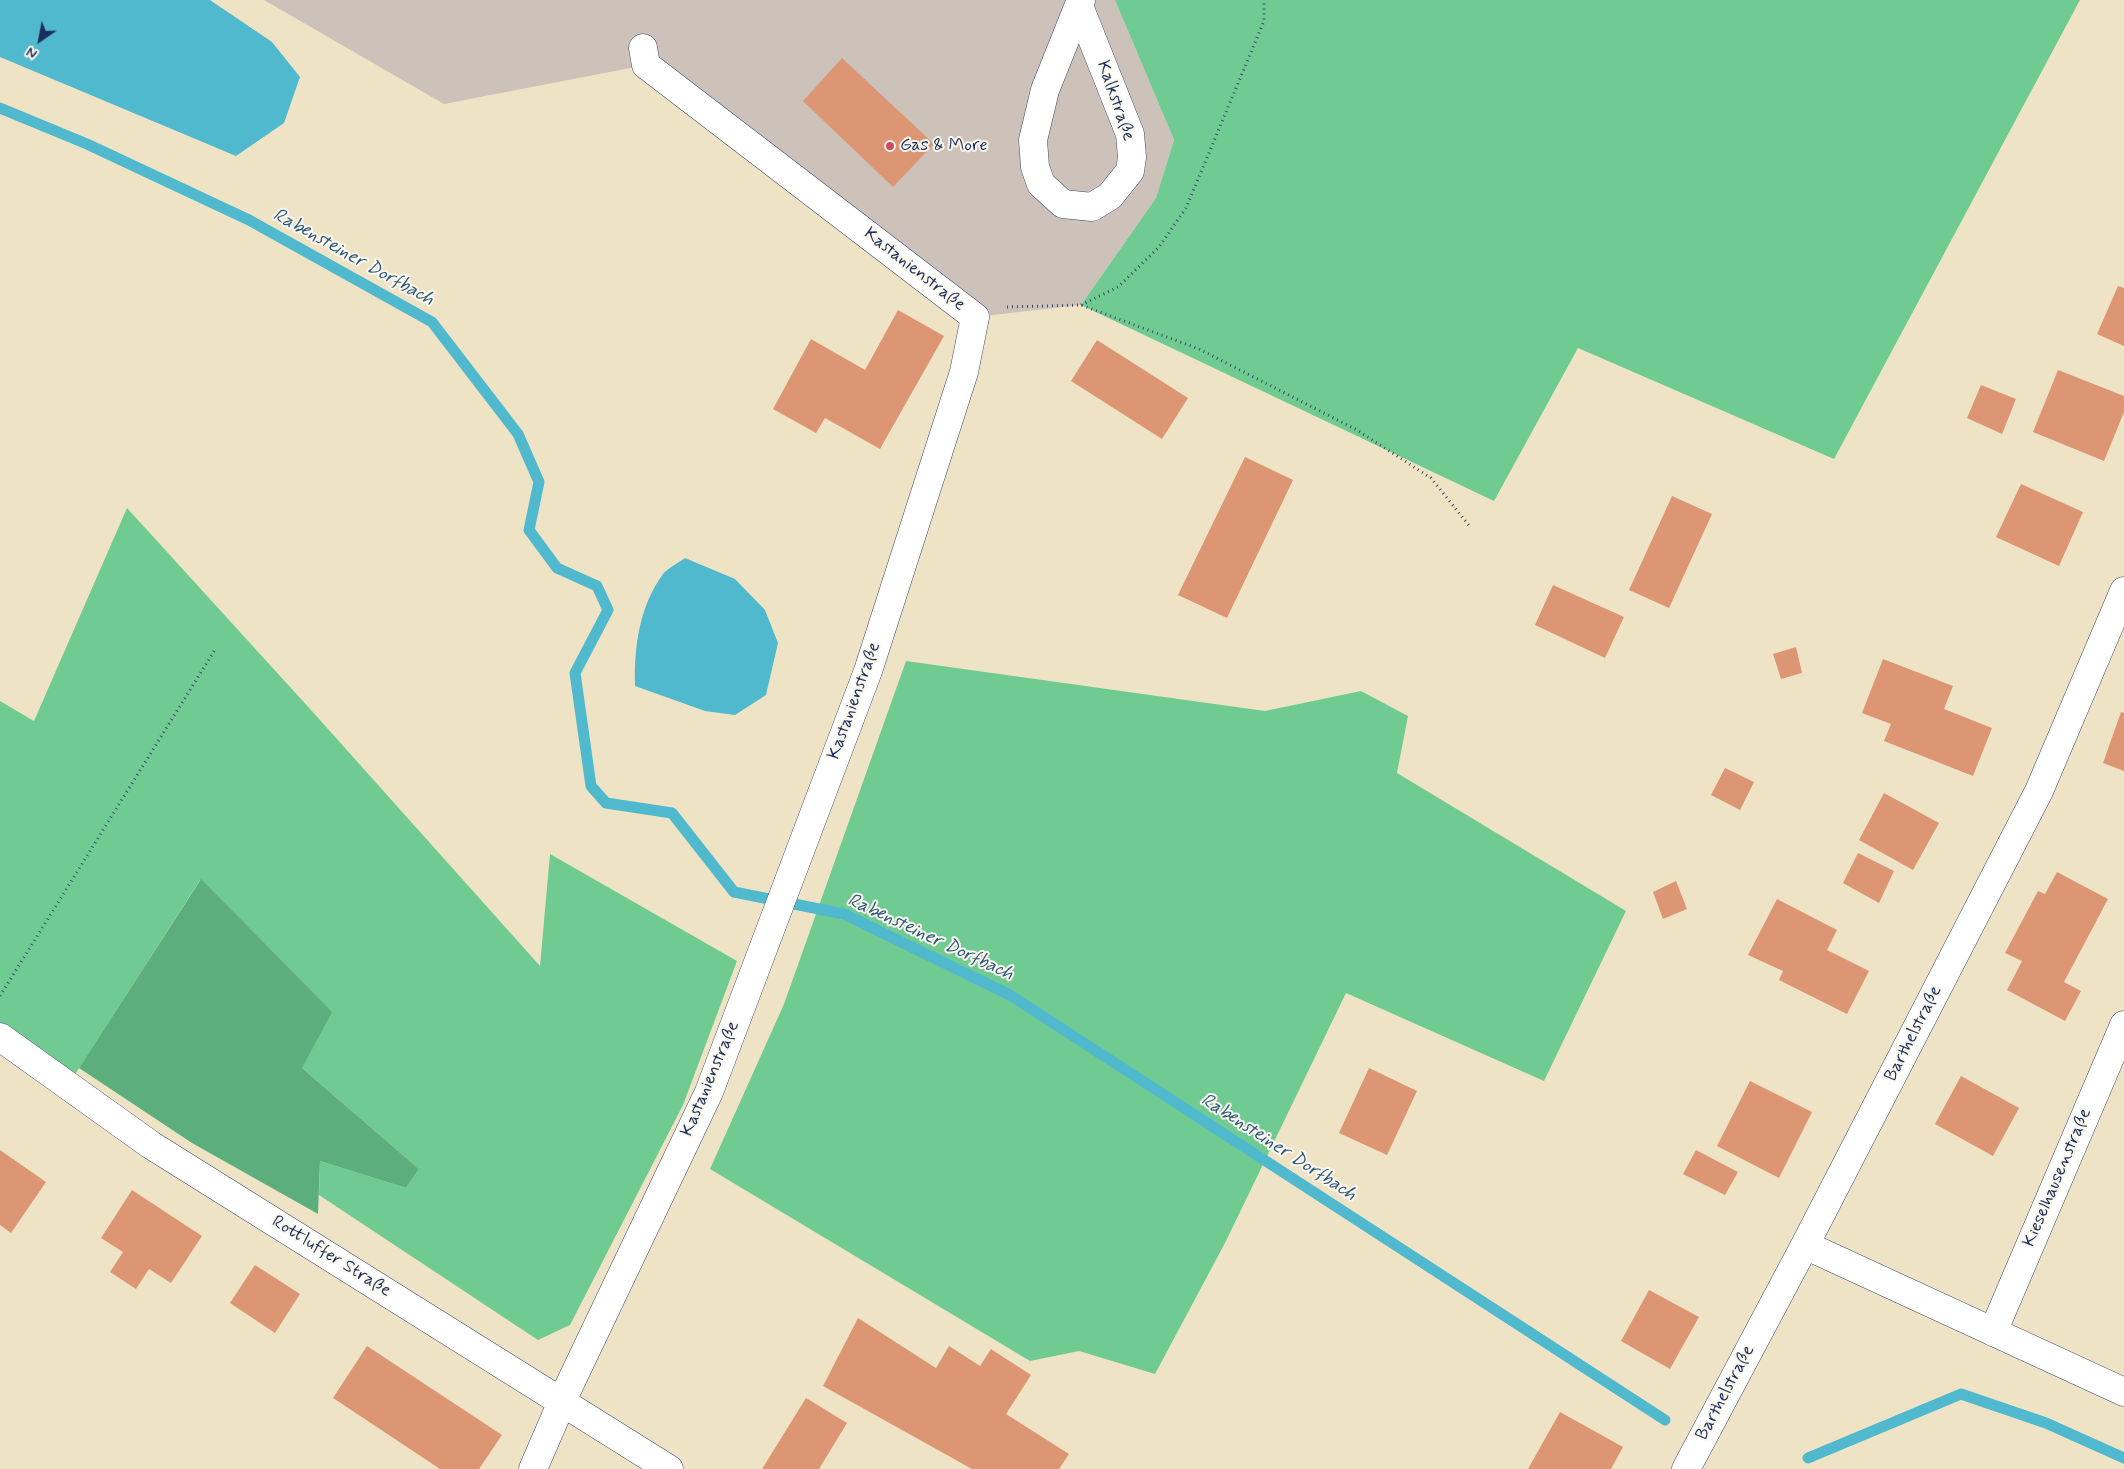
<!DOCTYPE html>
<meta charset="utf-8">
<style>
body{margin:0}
#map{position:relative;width:2124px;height:1469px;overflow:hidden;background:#eee4c5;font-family:Mynerve,sans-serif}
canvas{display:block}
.north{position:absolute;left:15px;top:15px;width:50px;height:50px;-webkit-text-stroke:4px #fbf7ec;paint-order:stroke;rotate:213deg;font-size:14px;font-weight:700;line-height:20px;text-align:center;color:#1b2f5e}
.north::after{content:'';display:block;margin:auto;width:18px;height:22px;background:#1b2f5e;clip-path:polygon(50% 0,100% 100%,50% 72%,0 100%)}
</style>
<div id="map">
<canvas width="2124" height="1469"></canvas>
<div class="north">N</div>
</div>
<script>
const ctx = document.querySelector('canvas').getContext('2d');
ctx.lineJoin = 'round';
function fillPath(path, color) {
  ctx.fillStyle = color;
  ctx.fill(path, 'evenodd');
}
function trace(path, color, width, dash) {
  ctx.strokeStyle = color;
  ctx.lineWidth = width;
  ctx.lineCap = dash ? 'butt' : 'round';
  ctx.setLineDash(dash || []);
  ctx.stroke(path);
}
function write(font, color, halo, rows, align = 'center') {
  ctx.font = font + ' Mynerve,sans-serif';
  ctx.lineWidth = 4;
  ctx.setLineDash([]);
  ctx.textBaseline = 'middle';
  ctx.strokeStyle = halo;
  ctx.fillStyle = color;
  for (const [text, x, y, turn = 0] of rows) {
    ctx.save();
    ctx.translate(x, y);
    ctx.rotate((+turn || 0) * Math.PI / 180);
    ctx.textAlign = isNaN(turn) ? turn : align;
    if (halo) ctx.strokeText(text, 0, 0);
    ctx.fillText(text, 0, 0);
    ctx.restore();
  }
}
fillPath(new Path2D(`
 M264 0H1115L1174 140 1156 198 1081 305 975 317 646 65 444 104Z`), '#cdc2b9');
fillPath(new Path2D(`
 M1115 0H2080L1834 459 1578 348 1494 501 1081 305 1156 198 1174 140Z
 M127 508 311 710 540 966 550 854 737 961 683 1105 570 1325 538 1340 319 1195 320 1161 406 1188 419 1169 302 1068 200 880 65 1090 0 1044V701L34 721Z
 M906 661 1265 711 1361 691 1408 716 1397 773 1626 911 1544 1081 1346 993 1225 1243 1155 1374 1079 1351 1030 1361 710 1169 784 1004Z`), '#70cb92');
fillPath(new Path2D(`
 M201 879 332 1012 302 1068 419 1169 406 1188 320 1161 318 1214 192 1143 79 1068Z`), '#5caf7c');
fillPath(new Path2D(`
 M0 0H210L272 42 300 77 284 123 236 156 0 57Z
 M685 558 735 579 765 610 778 643 766 695 735 715 705 711 635 686C634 647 639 607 663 574 668 568 678 563 685 558Z`), '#50b9cd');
trace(new Path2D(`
 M0 108 87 144 249 220 432 322 518 434 539 482 529 530 557 568 597 586 608 610 575 673 591 786 606 803 672 813 734 892 844 914 1010 995 1665 1420
 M1808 1458 1961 1394 2046 1423 2124 1458`), '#50b9cd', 11);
fillPath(new Path2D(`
 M842 58 934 144 893 187 803 101Z
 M2118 286 2124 288V346L2097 334Z
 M898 310 944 336 880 449 825 418 816 433 773 409 811 339 865 370Z
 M1097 340 1188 398 1162 439 1071 381Z
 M2058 370 2124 396V412L2104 461 2033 432Z
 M1981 385 2016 399 2002 434 1967 418Z
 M1245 457 1293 480 1227 618 1178 595Z
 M2021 484 2083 512 2059 566 1996 537Z
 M1672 496 1712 514 1669 608 1629 590Z
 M1553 585 1624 617 1605 658 1535 625Z
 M1796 647 1802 673 1781 679 1773 654Z
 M1883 659 1953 686 1944 709 1992 728 1973 776 1884 741 1891 724 1862 713Z
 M2121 712 2124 713V771L2103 763Z
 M1725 768 1754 782 1740 810 1711 795Z
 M1884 793 1939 823 1913 870 1859 840Z
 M1858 853 1894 871 1879 903 1843 883Z
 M2057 872 2108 899 2064 982 2081 991 2065 1021 2007 990 2022 961 2005 953 2038 891 2045 894Z
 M1676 881 1687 909 1663 919 1653 892Z
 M1777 899 1837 930 1827 950 1869 971 1847 1014 1779 980 1783 971 1748 955Z
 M1369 1068 1417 1091 1387 1155 1339 1133Z
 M1961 1076 2019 1108 1993 1156 1935 1124Z
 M1750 1081 1812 1112 1779 1178 1717 1146Z
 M0 1150 46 1182 11 1233 0 1225Z
 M1696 1150 1738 1172 1725 1195 1683 1174Z
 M132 1190 202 1236 171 1283 149 1269 136 1289 110 1272 123 1252 101 1238Z
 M255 1265 300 1294 275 1333 230 1303Z
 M1649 1290 1699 1317 1670 1369 1621 1341Z
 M858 1318 936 1368 949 1346 980 1366 991 1349 1031 1375 1006 1414 1069 1454 1059 1469H972L823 1386Z
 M367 1346 502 1435 479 1469H440L333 1398Z
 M806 1398 847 1423 819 1469H762Z
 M1560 1412 1623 1447 1611 1469H1528Z`), '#dc9674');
const street = new Path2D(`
 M1079 6 1130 134 1132 157 1130 171 1110 196 1092 207 1063 204 1041 184 1035 167 1033 140 1045 90 1081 0
 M0 1037 151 1145 669 1469
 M1805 1245 2124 1392
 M1993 1332 2124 1025
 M533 1469 568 1388 709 1092 868 671 964 372 975 317 646 65 643 48
 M1686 1469 1805 1245 2039 791 2124 591`);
trace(street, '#3b4a6d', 29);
trace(new Path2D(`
 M1081 305 1118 287 1159 247 1186 208 1264 21V0
 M1007 307 1081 305 1199 349 1357 430 1431 478 1471 528
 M0 996 216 648`), '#3b4a6d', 3, [1, 4]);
trace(street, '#fff', 28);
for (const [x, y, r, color] of [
 [890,146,5,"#d1495b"]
]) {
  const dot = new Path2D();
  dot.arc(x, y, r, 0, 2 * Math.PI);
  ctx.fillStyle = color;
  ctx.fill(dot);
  trace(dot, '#fbf7ec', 2);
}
write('18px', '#1b2f5e', '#fbf7ec', [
 ["Kalkstraße",1115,101,71],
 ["Kastanienstraße",914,270,38],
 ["Kastanienstraße",855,701,-70],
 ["Barthelstraße",1914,1034,-63],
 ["Kastanienstraße",711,1079,-67],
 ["Kieselhausenstraße",2058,1178,-67],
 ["Rottluffer Straße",331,1257,32],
 ["Barthelstraße",1726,1393,-62]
]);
write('18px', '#1b2f5e', '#fbf7ec', [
 ["Gas & More",900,146]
], 'left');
write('italic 19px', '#2b587f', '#fbf7ec', [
 ["Rabensteiner Dorfbach",353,258,29],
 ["Rabensteiner Dorfbach",930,938,25],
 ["Rabensteiner Dorfbach",1278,1148,33]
]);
</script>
